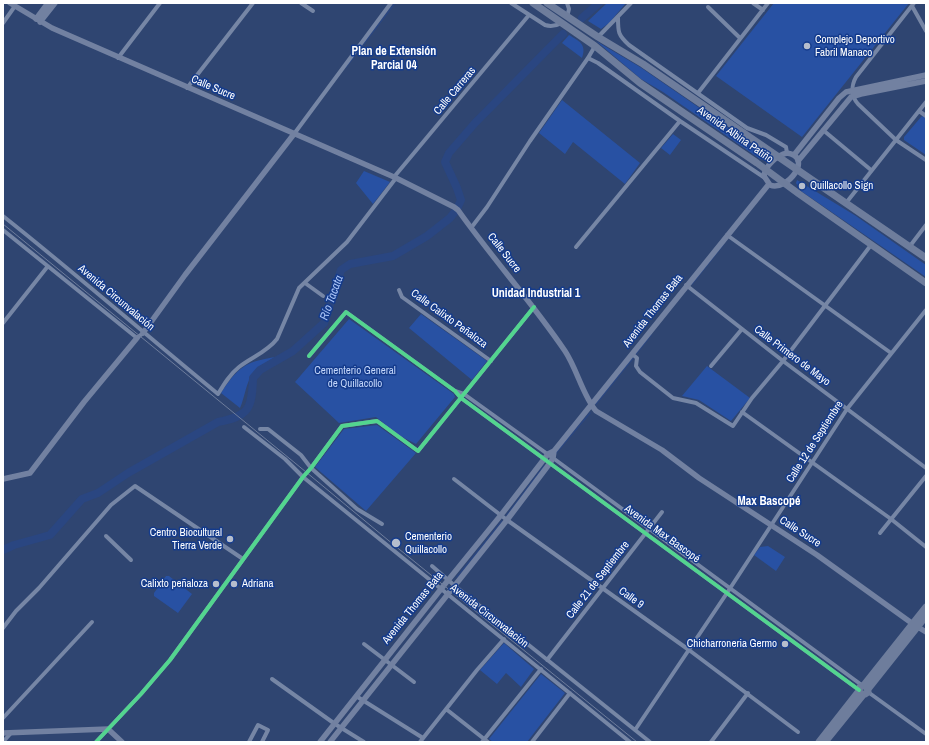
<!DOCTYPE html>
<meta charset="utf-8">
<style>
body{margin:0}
#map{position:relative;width:929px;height:745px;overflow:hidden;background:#2f4571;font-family:"Archivo Narrow",sans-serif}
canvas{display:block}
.frame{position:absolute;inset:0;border:4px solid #fff;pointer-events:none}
</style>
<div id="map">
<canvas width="929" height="745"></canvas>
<div class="frame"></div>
</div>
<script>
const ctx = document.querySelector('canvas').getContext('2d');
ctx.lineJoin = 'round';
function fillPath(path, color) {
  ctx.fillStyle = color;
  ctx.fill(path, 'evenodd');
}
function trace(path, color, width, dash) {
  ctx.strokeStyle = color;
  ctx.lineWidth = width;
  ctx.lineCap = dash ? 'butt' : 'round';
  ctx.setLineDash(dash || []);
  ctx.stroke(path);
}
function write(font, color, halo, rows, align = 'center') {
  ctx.font = font + ' "Archivo Narrow",sans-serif';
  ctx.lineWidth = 3;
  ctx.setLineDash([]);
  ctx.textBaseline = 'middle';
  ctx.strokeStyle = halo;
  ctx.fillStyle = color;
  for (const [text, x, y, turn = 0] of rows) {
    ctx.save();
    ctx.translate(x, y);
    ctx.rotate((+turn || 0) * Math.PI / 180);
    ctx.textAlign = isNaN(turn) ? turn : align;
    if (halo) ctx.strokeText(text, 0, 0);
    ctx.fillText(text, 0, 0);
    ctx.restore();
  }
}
fillPath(new Path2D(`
 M607 3H626L609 23 601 29 588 21Z
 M774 3H909L802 137 716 76Z
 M569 35C579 41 587 44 582 58L562 43Z
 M596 41 640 67 762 151 765 154 769 161 760 159 663 92 641 79Z
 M562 100 640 163 625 184 573 142 565 154 539 133Z
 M923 116 926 118V155L904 140V137L921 117Z
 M673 134 681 140 670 155 661 148Z
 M364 171 390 182 373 204 356 183Z
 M797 180 856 216 926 265V277L801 191 796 183Z
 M421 314 487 361 472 380 409 328Z
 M349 319 454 394 455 397 416 444 398 435 376 417 339 423 295 382Z
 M275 357C269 361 259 366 254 372 246 381 245 397 240 408L221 393C238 367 245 362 275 357Z
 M707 366 750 398 731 421 699 400 682 396Z
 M377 425 416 453 366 511 315 467 344 429Z
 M768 546 785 557 776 571 754 555 760 547Z
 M166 576H169L192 594 178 613 154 596V593Z
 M504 643 534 669 521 687 506 673 497 684 480 670Z
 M541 674 565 693 527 742H493L489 739Z`), '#2851a3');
trace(new Path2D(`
 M346 67 395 3
 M692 284 723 245
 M636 354 651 335
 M596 404 633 358
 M556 453 590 413
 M507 515 544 466
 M457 577 502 521`), '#2a4681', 1.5);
trace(new Path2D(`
 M582 18 599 3
 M3 550 14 545 50 535 82 499 98 493 128 473 218 422C249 416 252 409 253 378L260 370 293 351 324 323 341 270 350 264 393 256 427 236 450 218 457 209 461 200 457 188 445 162 449 153 475 123 563 34`), '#2a4681', 8);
trace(new Path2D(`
 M301 3 313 11
 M511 3 545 25C551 27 556 26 562 23
 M567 3 569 9 567 17
 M753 3 763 10
 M914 3 856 77C851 86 851 96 858 104L896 140 926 160
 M912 6 926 31
 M708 7 740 38
 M618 18C618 32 618 35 629 45L747 128 766 135 786 147 787 153
 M3 23 15 6
 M598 37 631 3
 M118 58 160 3
 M588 58 598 63 680 121 765 178
 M187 88 253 3
 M698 93 768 3
 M919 111 926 116
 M823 130 871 170
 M294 134 391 3
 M394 177 529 15
 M846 203 926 102
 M3 216C76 274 146 335 218 394 224 384 230 374 239 367 252 357 267 352 277 339L299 288 347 242 396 178
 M471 228 487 207 530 141 588 58 595 46
 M3 230 137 338 143 333
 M727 235 891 353
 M910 246 926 225
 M576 247 680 121
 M305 283 323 296
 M686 285 783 361 926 468
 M399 290 402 297 491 361
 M3 323 48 266
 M632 354 637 358 636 366 640 372 673 398 696 403 733 426 752 398 783 361 871 245
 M309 356 346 312 455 391 461 398 859 690
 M711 366 742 329
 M455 391 464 394 553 458 863 686
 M742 412 891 519 926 547
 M244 427 285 459 303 477 630 742
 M260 429H268L301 455 311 468 357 509 382 524
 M454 479 507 520 689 650 798 732
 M880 533 926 476
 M106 536 131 560
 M432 566 455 586 650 742
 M3 628 16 611 39 588 111 505 135 486 243 559
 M364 644 414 682
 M547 660 662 512
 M272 679 335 724 364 742
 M868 692 926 734
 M356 696 423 738
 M446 709 488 742
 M3 718 92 622
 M635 730 727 593 847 409 926 310
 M3 742 11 733
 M96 742 141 694 170 660 303 477 311 468 342 426 377 421 418 451 534 307
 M249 742 258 725 268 730 262 742
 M420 742 477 670 504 639
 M482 742 541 669
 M532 742 570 693
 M711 742 748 693`), '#7686a5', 4);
trace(new Path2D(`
 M10 3 52 28 394 177 454 207 458 210C492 258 532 302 565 351 577 369 583 396 596 411L662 450 699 478 817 555 913 624 926 632
 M36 19 48 3
 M40 22 55 3
 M787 153C814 157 787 192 770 185L764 176C765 166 777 155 787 153Z
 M794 155 839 98 846 92 926 75
 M798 161 851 97 861 94 926 81
 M143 333 185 275 294 134
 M3 479 30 473 84 402 137 338
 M3 733 108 729 122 742
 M320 742 441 589 501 515 548 454 554 451 769 184
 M330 742 507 520 550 463 553 458 554 451`), '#7281a1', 5.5);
trace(new Path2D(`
 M533 3 595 46 640 83 757 163 799 194 926 283
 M547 3 598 37 643 64 926 258
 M864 685 926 607
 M868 689 926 616
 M819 742 859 691 860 687 864 685 868 689V692L865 694H861L859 691
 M825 742 863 695`), '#6e7d9c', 7);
trace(new Path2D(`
 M3 224 306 472 394 545 637 742`), '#6e7d9c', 1);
trace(new Path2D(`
 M309 356 346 312 455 391 461 398 859 690
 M96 742 141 694 170 660 303 477 311 468 342 426 377 421 418 451 534 307`), '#53d58f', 4);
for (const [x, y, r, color] of [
 [807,46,4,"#b6becd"],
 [802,186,4,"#b6becd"],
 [230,539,4,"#b6becd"],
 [396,543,5,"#b6becd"],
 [216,584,4,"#b6becd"],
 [234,584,4,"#b6becd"],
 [785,644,4,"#b6becd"]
]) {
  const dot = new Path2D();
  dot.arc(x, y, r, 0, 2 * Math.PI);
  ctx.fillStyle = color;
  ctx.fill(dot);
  trace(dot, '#143b8c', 1.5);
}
write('11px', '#fff', '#143b8c', [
 ["Complejo Deportivo",815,40],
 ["Fabril Manaco",815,53],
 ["Quillacollo Sign",810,186],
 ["Centro Biocultural",222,533,"right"],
 ["Tierra Verde",222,546,"right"],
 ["Cementerio",405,537],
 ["Quillacollo",405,550],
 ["Calixto peñaloza",208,584,"right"],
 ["Adriana",242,584],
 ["Chicharroneria Germo",777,644,"right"]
], 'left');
write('11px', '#fff', '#143b8c', [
 ["Calle Sucre",213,88,23],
 ["Calle Carreras",455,91,-50],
 ["Avenida Albina Patiño",735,135,35],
 ["Calle Sucre",504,253,52],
 ["Avenida Circunvalación",116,298,40],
 ["Avenida Thomas Bata",653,311,-52],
 ["Calle Calixto Peñaloza",449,319,36],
 ["Calle Primero de Mayo",792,356,37],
 ["Calle 12 de Septiembre",815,442,-57],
 ["Calle Sucre",800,532,33],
 ["Avenida Max Bascopé",662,534,36],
 ["Calle 21 de Septiembre",598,580,-52],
 ["Calle 9",631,598,36],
 ["Avenida Thomas Bata",413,608,-51],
 ["Avenida Circunvalación",489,616,38]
]);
write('11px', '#c4d7fb', '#143b8c', [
 ["Cementerio General",355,371],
 ["de Quillacollo",355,384]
]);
write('bold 12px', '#fff', '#143b8c', [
 ["Plan de Extensión",394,52],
 ["Parcial 04",394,66],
 ["Unidad Industrial 1",536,294],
 ["Max Bascopé",769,502]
]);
write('italic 12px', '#aac4f7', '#143b8c', [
 ["Río Tacata",332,298,-70]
]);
</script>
